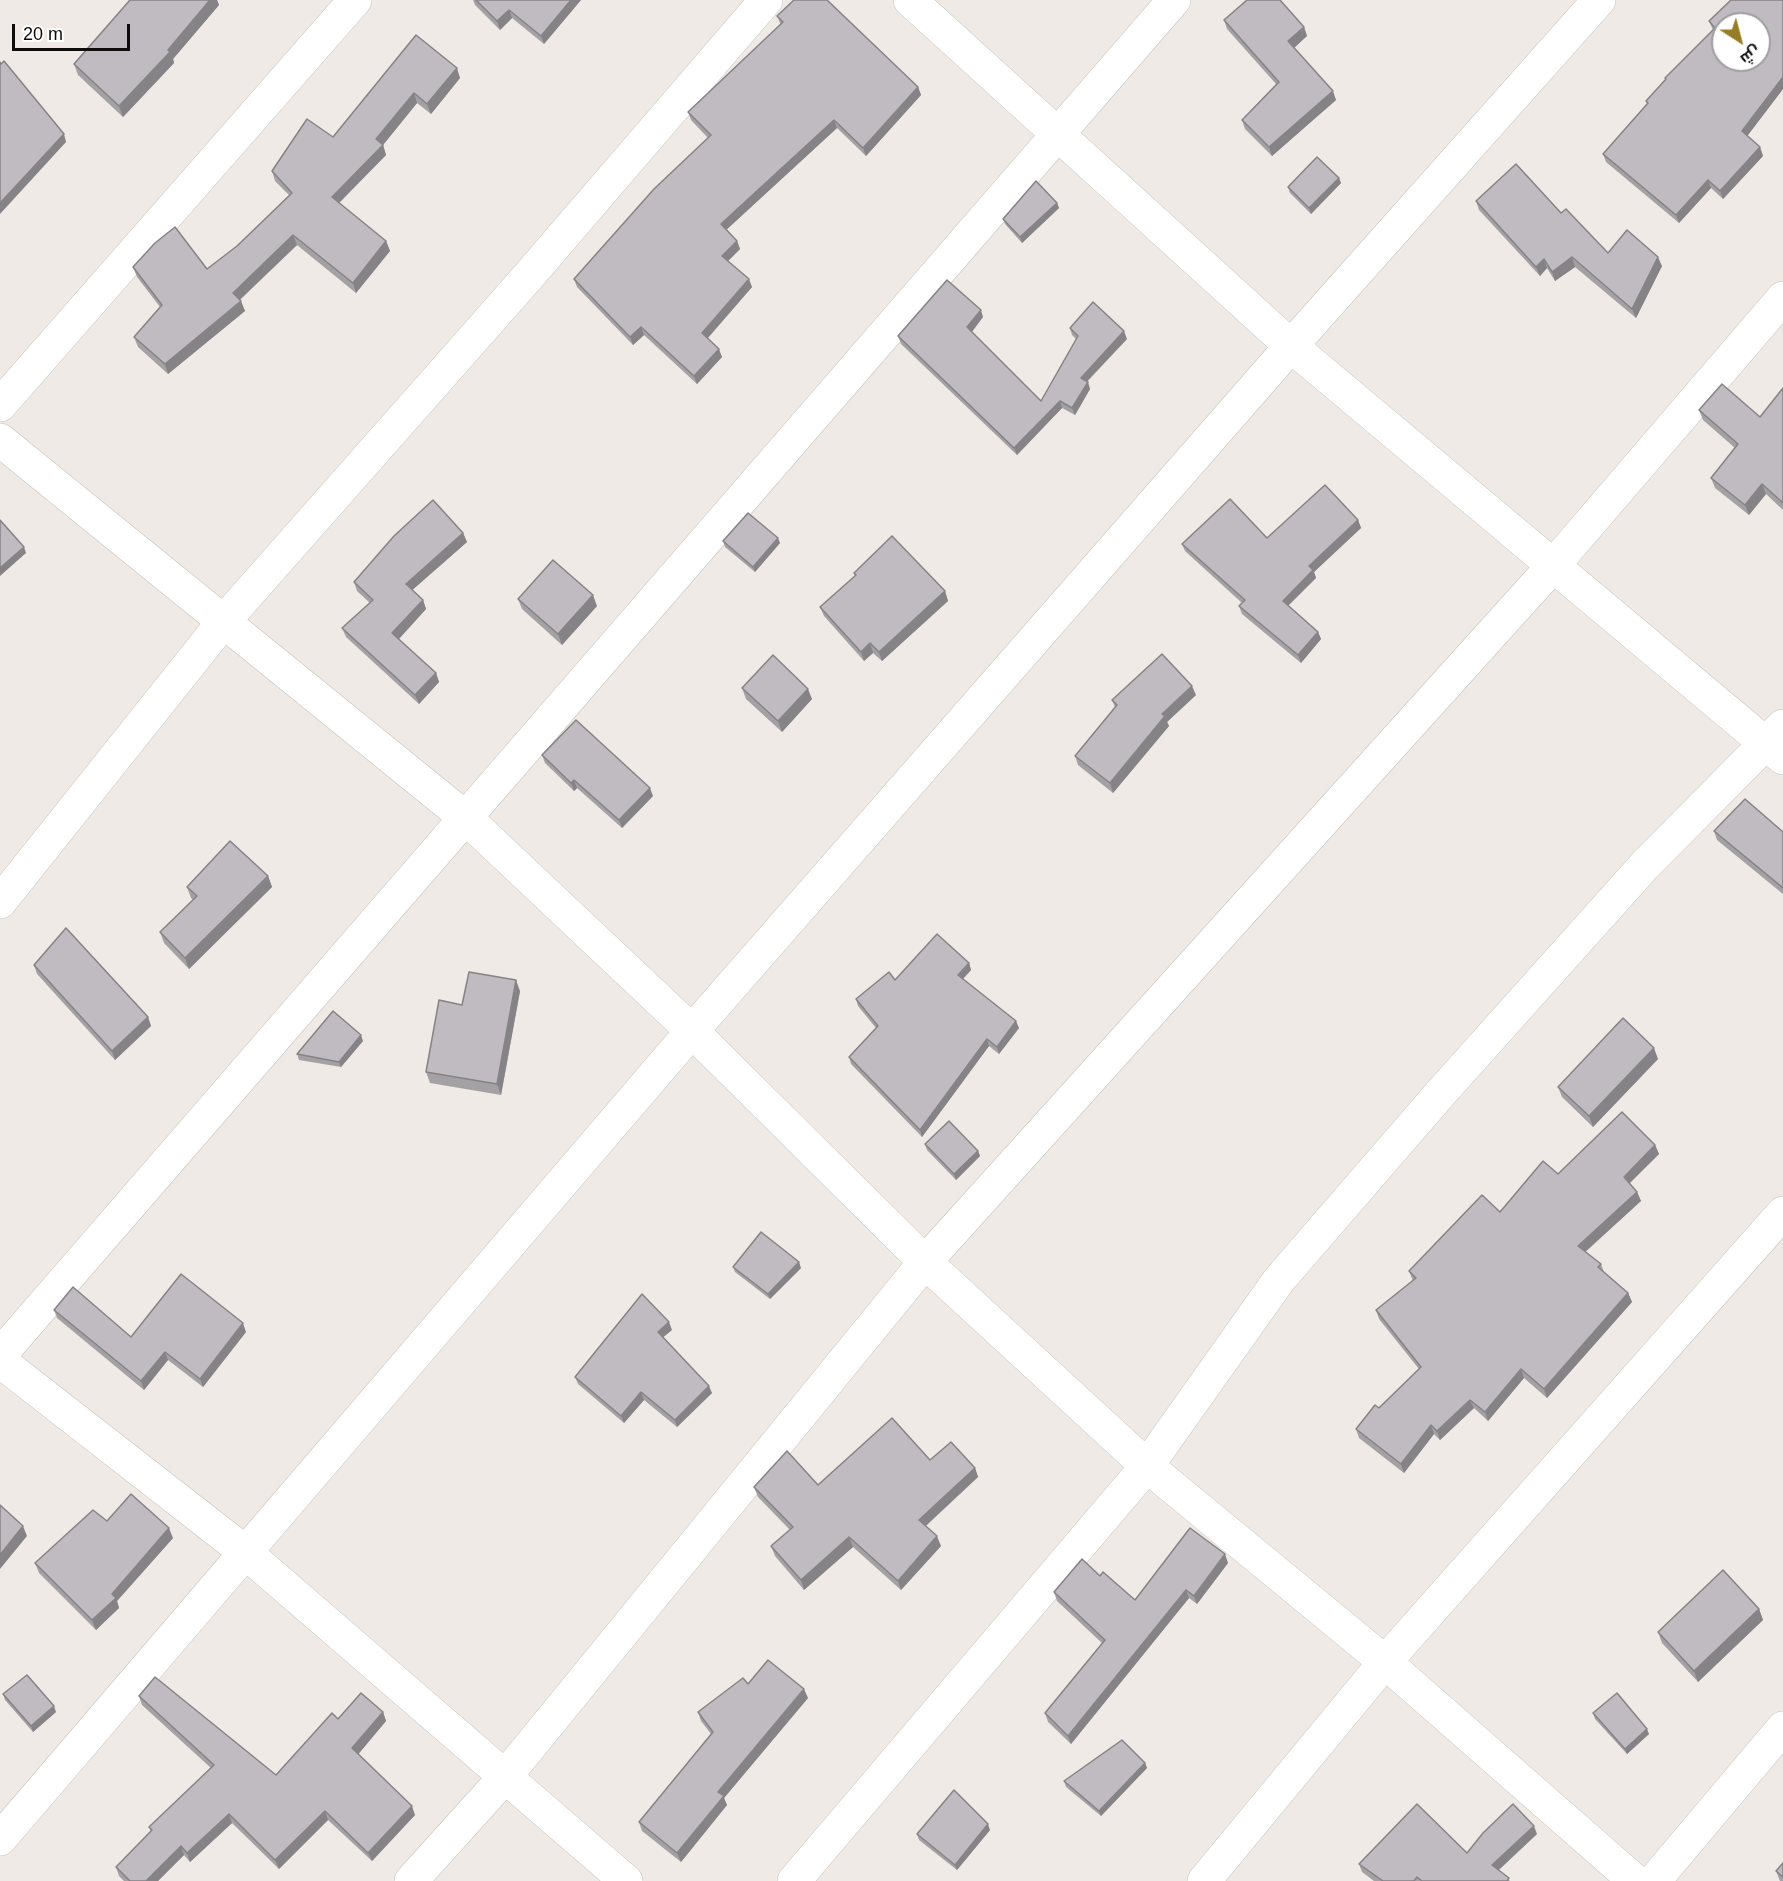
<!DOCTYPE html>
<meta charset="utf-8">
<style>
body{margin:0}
#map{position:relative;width:1783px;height:1881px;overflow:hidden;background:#efeae5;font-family:Helvetica,Cairo,sans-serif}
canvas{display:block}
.north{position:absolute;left:1711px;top:12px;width:60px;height:60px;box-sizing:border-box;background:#fff;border:2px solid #9f9e9e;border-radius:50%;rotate:144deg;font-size:16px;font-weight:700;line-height:24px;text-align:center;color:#0f0d0c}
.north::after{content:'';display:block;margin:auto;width:21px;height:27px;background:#977d25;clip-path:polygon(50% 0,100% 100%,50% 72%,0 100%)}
.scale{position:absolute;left:12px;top:24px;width:118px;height:27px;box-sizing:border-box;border:3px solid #0f0d0c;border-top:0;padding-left:8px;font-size:18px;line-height:21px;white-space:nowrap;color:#0f0d0c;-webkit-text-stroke:4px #fff;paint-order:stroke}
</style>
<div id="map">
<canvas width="1783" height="1881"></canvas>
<div class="north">ش</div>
<div class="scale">20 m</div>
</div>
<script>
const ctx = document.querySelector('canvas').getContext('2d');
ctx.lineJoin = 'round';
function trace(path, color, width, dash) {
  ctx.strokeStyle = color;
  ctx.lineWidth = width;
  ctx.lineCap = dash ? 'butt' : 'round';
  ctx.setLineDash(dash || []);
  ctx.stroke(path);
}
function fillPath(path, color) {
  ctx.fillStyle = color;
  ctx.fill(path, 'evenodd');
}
const minor = new Path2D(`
 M910 0 1291 346 1783 758
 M0 405 355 0
 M0 440 467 819 692 1031 925 1262 1147 1466 1385 1662 1635 1881
 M0 902 224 621 526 279 766 0
 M0 1355 1174 0
 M0 1361 245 1552 626 1881
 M0 1839 692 1031 1291 346 1599 0
 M411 1881 504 1778 925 1262 1552 567 1783 298
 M794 1881 1147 1466 1279 1280 1439 1095 1645 865 1783 726
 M1204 1881 1385 1662 1783 1213
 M1654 1881 1783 1728`);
trace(minor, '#c7c3be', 34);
trace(minor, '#fff', 33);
fillPath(new Path2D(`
 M130 0H217L219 5 173 59 174 63 123 117 78 75 74 64Z
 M473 0H581L544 44 512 18 500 30 475 5Z
 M1783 0V89L1747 136 1760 147 1763 156 1723 199 1711 188 1679 223 1606 162 1603 154 1647 104 1646 101 1666 80 1665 78 1713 30 1709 21Z
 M777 16 918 87 921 95 866 156 837 128 726 230 737 241 740 249 728 261 752 287 708 338 722 357 697 384 644 335 633 345 577 287 574 279 708 138 691 120 688 112 781 25Z
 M1224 20 1304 27 1307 36 1294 47 1336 100 1272 156 1245 129 1242 120 1276 84 1227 29Z
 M416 35 460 78 431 114 417 103 383 145 386 155 339 203 386 241 390 251 356 293 297 245 240 300 245 311 168 374 138 347 134 337 160 307 137 277 133 267 207 269 237 246 289 195 275 181 272 171 333 137Z
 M1339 178 1341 183 1311 214 1290 193 1288 187Z
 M1476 201 1561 213 1608 253 1662 266 1636 318 1575 267 1555 281 1547 268 1540 276 1479 210Z
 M1057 203 1059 208 1022 243 1005 224 1003 219Z
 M983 317 972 332 1041 401 1076 339 1072 335 1070 328 1127 339 1087 382 1090 389 1075 415 1062 408 1017 455 901 344 898 336Z
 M1783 388V510L1766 494 1749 515 1715 488 1711 478 1735 448 1703 420 1699 410 1760 417Z
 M1358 520 1361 528 1314 572 1316 578 1288 605 1318 632 1321 639 1301 663 1242 614 1239 606 1242 603 1185 551 1182 544 1267 538Z
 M463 533 467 542 412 590 423 600 426 609 399 639 436 673 439 682 419 704 346 637 342 628 370 603 357 591 354 582Z
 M723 541 780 543 755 572 725 547Z
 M854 573 945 591 948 601 882 661 873 653 864 661 824 616 820 607 855 576Z
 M518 599 597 606 562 645 522 609Z
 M742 688 812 699 782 732 746 699Z
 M1196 695 1167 722 1169 726 1113 793 1078 765 1075 756 1115 707 1112 700Z
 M542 755 653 796 622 828 577 788 574 791 545 763Z
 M1714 831 1783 832V894L1717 840Z
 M268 876 272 887 189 969 164 943 160 932 193 900 191 898 187 887Z
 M969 963 971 970 963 979 1019 1028 999 1054 989 1046 922 1137 851 1064 849 1057 876 1028 858 1006 856 999 895 980Z
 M34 965 148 1017 151 1026 115 1060 37 974Z
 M520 991 501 1095 430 1083 426 1072 462 1005Z
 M363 1041 341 1067 299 1060 297 1054Z
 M1658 1059 1593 1127 1562 1097 1558 1087Z
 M925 1144 978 1151 980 1156 956 1180 927 1150Z
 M1655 1145 1659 1154 1629 1183 1637 1192 1641 1201 1585 1251 1601 1264 1604 1272 1628 1293 1632 1302 1547 1398 1524 1378 1488 1421 1474 1408 1440 1440 1434 1434 1404 1473 1359 1438 1356 1429 1419 1369 1379 1319 1376 1310 1413 1281 1409 1271 1558 1174Z
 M733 1267 801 1268 770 1299 735 1272Z
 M54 1310 131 1337 246 1332 203 1387 168 1360 144 1390 57 1318Z
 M672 1330 663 1337 712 1393 677 1427 644 1400 624 1423 578 1384 575 1377Z
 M930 1460 975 1468 978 1477 926 1526 941 1546 901 1590 853 1547 804 1590 775 1556 771 1546 790 1530 758 1497 754 1487 818 1485Z
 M107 1521 173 1538 117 1601 119 1608 96 1630 39 1573 35 1563Z
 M1228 1563 1197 1604 1189 1598 1071 1744 1048 1722 1045 1713 1102 1643 1057 1601 1054 1592 1100 1576 1135 1600Z
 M1759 1609 1763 1620 1698 1682 1662 1643 1658 1632Z
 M748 1684 808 1698 724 1798 727 1805 681 1862 642 1831 639 1822 711 1734 701 1721 698 1712Z
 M3 1694 56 1712 33 1732 5 1700Z
 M139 1696 276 1775 338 1719 383 1712 386 1721 358 1754 415 1815 372 1861 328 1820 279 1869 232 1823 190 1862 184 1855 158 1881H124L119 1876 116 1867 151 1832 149 1827 211 1768 142 1705Z
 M1593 1713 1649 1734 1627 1754 1595 1719Z
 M1145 1763 1147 1768 1101 1816 1066 1787 1064 1781Z
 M990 1830 957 1870 919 1840 917 1834Z
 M1537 1834 1499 1870 1510 1881H1374L1362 1872 1359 1864 1467 1853Z
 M1783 1863V1881H1780L1776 1871Z`), '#a4a1a5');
fillPath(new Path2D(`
 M210 0H217L219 5 173 59 174 63 123 117 119 106Z
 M571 0H581L544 44 541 36Z
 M509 10 512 18 500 30 497 21Z
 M1304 27 1307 36 1292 50 1288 41Z
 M457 68 460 78 431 114 427 104Z
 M1783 77V89L1745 139 1742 131Z
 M918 87 921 95 866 156 863 148Z
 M1333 91 1336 100 1272 156 1269 147Z
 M414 93 417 103 383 145 386 155 335 207 332 197 376 139Z
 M834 120 837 128 724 232 721 224Z
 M64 134 66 142 0 214V203Z
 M1760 147 1763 156 1723 199 1720 191Z
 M1339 178 1341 183 1311 214 1309 208Z
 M1708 180 1711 188 1679 223 1676 215Z
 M1057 203 1059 208 1022 243 1020 237Z
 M293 235 297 245 236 303 233 293Z
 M386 241 390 251 356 293 353 283Z
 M737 241 740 249 725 264 722 256Z
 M1572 257 1575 267 1555 281 1552 272Z
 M1658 257 1662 266 1636 318 1632 309Z
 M1544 259 1547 268 1540 276 1536 267Z
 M749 279 752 287 705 341 702 333Z
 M241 301 245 311 168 374 165 364Z
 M981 310 983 317 970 334 967 327Z
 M641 327 644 335 633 345 630 337Z
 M1124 331 1127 339 1083 385 1081 378Z
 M719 349 722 357 697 384 694 376Z
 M1088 382 1090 389 1075 415 1072 408Z
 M1060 401 1062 408 1017 455 1014 448Z
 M1762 484 1766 494 1749 515 1745 505Z
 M1358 520 1361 528 1314 572 1316 578 1286 608 1283 601 1309 566Z
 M463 533 467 542 409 593 406 584Z
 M778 538 780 543 755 572 753 567Z
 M24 547 26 553 0 576V568Z
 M945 591 948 601 882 661 879 652Z
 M593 595 597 606 562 645 558 634Z
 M423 600 426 609 396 642 392 633Z
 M1318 632 1321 639 1301 663 1298 655Z
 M870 643 873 653 864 661 861 652Z
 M436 673 439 682 419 704 415 695Z
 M1192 686 1196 695 1167 722 1169 726 1113 793 1110 783 1162 714Z
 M808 689 812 699 782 732 778 721Z
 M574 780 577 788 574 791 571 783Z
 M650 788 653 796 622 828 619 820Z
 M268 876 272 887 189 969 185 958Z
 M969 963 971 970 960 982 958 975Z
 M516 980 520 991 501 1095 497 1084Z
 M148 1017 151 1026 115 1060 112 1051Z
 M1016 1021 1019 1028 999 1054 997 1047Z
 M361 1035 363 1041 341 1067 339 1062Z
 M987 1039 989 1046 922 1137 920 1130Z
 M1654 1048 1658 1059 1593 1127 1589 1116Z
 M1655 1145 1659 1154 1627 1186 1624 1177Z
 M978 1151 980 1156 956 1180 954 1174Z
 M1637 1192 1641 1201 1582 1255 1578 1246Z
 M799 1262 801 1268 770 1299 768 1294Z
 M1628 1293 1632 1302 1547 1398 1544 1389Z
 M669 1322 672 1330 661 1339 658 1332Z
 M243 1323 246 1332 203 1387 200 1379Z
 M165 1352 168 1360 144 1390 141 1381Z
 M1521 1369 1524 1378 1488 1421 1485 1412Z
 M709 1386 712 1393 677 1427 675 1420Z
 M641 1392 644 1400 624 1423 621 1416Z
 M1470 1400 1474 1408 1440 1440 1437 1431Z
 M1431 1425 1434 1434 1404 1473 1401 1464Z
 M975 1468 978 1477 922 1529 919 1520Z
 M23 1526 27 1536 0 1569V1555Z
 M169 1528 173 1538 117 1601 119 1608 96 1630 92 1620 112 1594Z
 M937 1536 941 1546 901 1590 898 1581Z
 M849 1537 853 1547 804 1590 801 1580Z
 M1225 1554 1228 1563 1197 1604 1194 1596Z
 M1186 1590 1189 1598 1071 1744 1068 1736Z
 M1759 1609 1763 1620 1698 1682 1694 1671Z
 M804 1689 808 1698 724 1798 727 1805 681 1862 677 1853 718 1792Z
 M54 1706 56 1712 33 1732 31 1726Z
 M383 1712 386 1721 356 1757 352 1748Z
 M1647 1729 1649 1734 1627 1754 1625 1749Z
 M1145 1763 1147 1768 1101 1816 1099 1811Z
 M412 1806 415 1815 372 1861 368 1853Z
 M325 1811 328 1820 279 1869 275 1860Z
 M229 1814 232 1823 190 1862 187 1853Z
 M988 1824 990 1830 957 1870 955 1865Z
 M1534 1826 1537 1834 1495 1873 1492 1865Z
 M181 1846 184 1855 158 1881H146Z`), '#868386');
const building = new Path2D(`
 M130 0H210L168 50 170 52 119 106 74 64Z
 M476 0H571L541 36 509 10 497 21Z
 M794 0H827L918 87 863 148 834 120 721 224 737 241 722 256 749 279 702 333 719 349 694 376 641 327 630 337 574 279 654 189 711 135 688 112 783 22 777 16Z
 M1247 0H1280L1304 27 1288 41 1333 91 1269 147 1242 120 1279 82 1224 20Z
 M1731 0H1783V77L1742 131 1760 147 1720 191 1708 180 1676 215 1603 154 1648 103 1646 101 1666 79 1665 78 1715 28 1709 21ZM1723 24H1759V60H1723Z
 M416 35 457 68 427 104 414 93 376 139 383 145 332 197 386 241 353 283 293 235 233 293 241 301 165 364 134 337 162 305 133 267 155 243 175 227 207 269 237 246 292 193 272 171 307 119 333 137Z
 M4 61 64 134 0 203V62L1 64Z
 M1317 157 1339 178 1309 208 1288 187Z
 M1516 164 1561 213 1566 209 1608 253 1627 230 1658 257 1632 309 1572 257 1552 272 1544 259 1536 267 1476 201Z
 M1036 181 1057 203 1020 237 1003 219Z
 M947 280 981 310 967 327 1041 401 1078 336 1070 328 1093 302 1124 331 1081 378 1088 382 1072 408 1060 401 1014 448 898 336Z
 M1722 384 1760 417 1783 388V503L1762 484 1745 505 1711 478 1738 444 1699 410Z
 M1325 485 1358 520 1309 566 1313 570 1283 601 1318 632 1298 655 1239 606 1245 600 1182 544 1230 499 1267 538Z
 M433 500 463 533 406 584 423 600 392 633 436 673 415 695 342 628 373 600 354 582 394 536Z
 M748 513 778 538 753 567 723 541Z
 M0 520 24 547 0 568Z
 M892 536 945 591 879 652 870 643 861 652 820 607 856 575 854 573Z
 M553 560 593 595 558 634 518 599Z
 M1162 654 1192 686 1162 714 1165 716 1110 783 1075 756 1117 705 1112 700Z
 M773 655 808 689 778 721 742 688Z
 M576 720 650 788 619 820 574 780 571 783 542 755Z
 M1745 799 1783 832V888L1714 831Z
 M230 841 268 876 185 958 160 932 197 896 187 887Z
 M66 928 148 1017 112 1051 34 965Z
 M937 934 969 963 958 975 1016 1021 997 1047 987 1039 920 1130 849 1057 878 1026 856 999 889 972 895 980Z
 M469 972 516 980 497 1084 426 1072 439 1000 462 1005Z
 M333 1011 361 1035 339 1062 297 1054Z
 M1623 1018 1654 1048 1589 1116 1558 1087Z
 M1622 1112 1655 1145 1624 1177 1637 1192 1578 1246 1601 1264 1598 1267 1628 1293 1544 1389 1521 1369 1485 1412 1470 1400 1437 1431 1431 1425 1401 1464 1356 1429 1375 1405 1379 1408 1421 1367 1376 1310 1416 1278 1409 1271 1482 1195 1500 1212 1543 1161 1558 1174Z
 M949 1121 978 1151 954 1174 925 1144Z
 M761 1232 799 1262 768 1294 733 1267Z
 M181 1274 243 1323 200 1379 165 1352 141 1381 54 1310 73 1287 131 1337Z
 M642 1294 669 1322 658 1332 709 1386 675 1420 641 1392 621 1416 575 1377Z
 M892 1418 930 1460 951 1442 975 1468 919 1520 937 1536 898 1581 849 1537 801 1580 771 1546 793 1527 754 1487 787 1451 818 1485Z
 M131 1494 169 1528 112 1594 116 1598 92 1620 35 1563 93 1510 107 1521Z
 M0 1505 23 1526 0 1555Z
 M1190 1528 1225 1554 1194 1596 1186 1590 1068 1736 1045 1713 1105 1640 1054 1592 1082 1559 1100 1576 1103 1572 1135 1600Z
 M1723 1570 1759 1609 1694 1671 1658 1632Z
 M768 1660 804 1689 718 1792 724 1796 677 1853 639 1822 713 1732 698 1712 743 1678 748 1684Z
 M27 1675 54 1706 31 1726 3 1694Z
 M155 1677 276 1775 332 1713 338 1719 361 1693 383 1712 352 1748 412 1806 368 1853 325 1811 275 1860 229 1814 187 1853 181 1846 146 1881H130L116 1867 152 1830 149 1827 214 1765 139 1696Z
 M1617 1693 1647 1729 1625 1749 1593 1713Z
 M1122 1740 1145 1763 1099 1811 1064 1781Z
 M954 1790 988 1824 955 1865 917 1834Z
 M1417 1804 1467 1853 1483 1833 1513 1804 1534 1826 1492 1865 1509 1878 1507 1881H1422L1417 1877 1414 1881H1383L1359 1864Z
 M1783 1863V1877L1776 1871Z`);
fillPath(building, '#bfbbc0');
trace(building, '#868386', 1.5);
</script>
